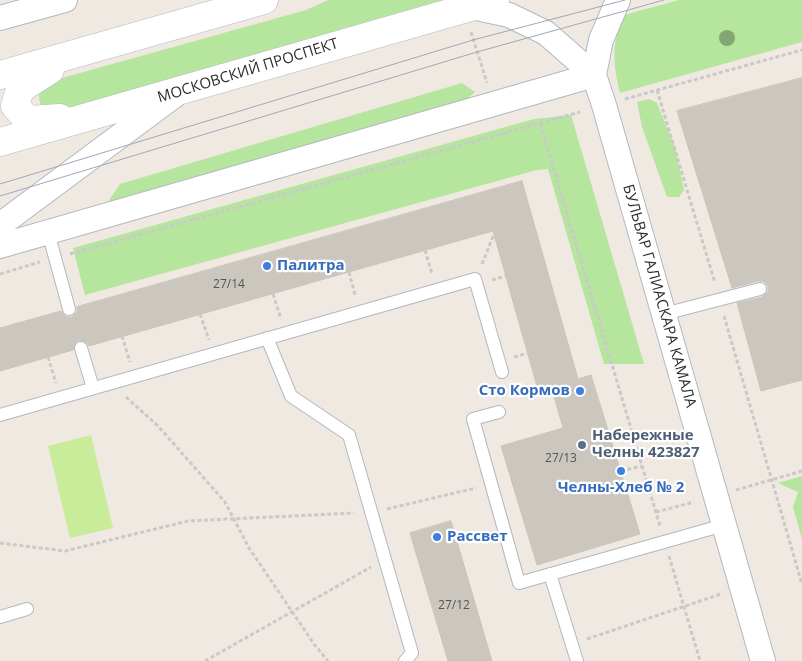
<!DOCTYPE html>
<meta charset="utf-8">
<style>
body{margin:0}
canvas{display:block;background:#efe9e1}
</style>
<canvas width="802" height="661"></canvas>
<script>
const ctx = document.querySelector('canvas').getContext('2d');
ctx.lineJoin = 'round';
function fillPath(path, color) {
  ctx.fillStyle = color;
  ctx.fill(path, 'evenodd');
}
function trace(path, color, width, dash) {
  ctx.strokeStyle = color;
  ctx.lineWidth = width;
  ctx.lineCap = dash ? 'butt' : 'round';
  ctx.setLineDash(dash || []);
  ctx.stroke(path);
}
function write(font, color, halo, rows, align = 'center') {
  ctx.font = font + ' "Open Sans",sans-serif';
  ctx.lineWidth = 4.5;
  ctx.setLineDash([]);
  ctx.textBaseline = 'middle';
  ctx.strokeStyle = halo;
  ctx.fillStyle = color;
  for (const [text, x, y, turn = 0] of rows) {
    ctx.save();
    ctx.translate(x, y);
    ctx.rotate((+turn || 0) * Math.PI / 180);
    ctx.textAlign = isNaN(turn) ? turn : align;
    if (halo) ctx.strokeText(text, 0, 0);
    ctx.fillText(text, 0, 0);
    ctx.restore();
  }
}
fillPath(new Path2D(`
 M328 0H442L55 112 41 105C38 96 38 91 44 83L306 10Z
 M679 0H802V42L620 93C613 64 611 42 624 15Z
 M462 83 475 92 456 108 161 187 106 205 120 184Z
 M649 99 657 103 675 147 684 190 679 197H667L642 127 637 102Z
 M571 115 644 364H604L548 169 537 170 85 295 73 248 534 119Z
 M802 476V539L793 507 798 492 778 483Z`), '#b6e59e');
fillPath(new Path2D(`
 M91 435 113 528 70 538 48 446Z`), '#c9ec9a');
const building = new Path2D(`
 M802 78V380L761 391 737 303 762 297 768 292V286L763 281H758L732 288 677 111Z
 M522 181 578 379 591 375 640 534 537 565 501 446 563 428 551 386 538 390 493 231 89 346 86 342 79 340 75 343 73 350 0 371V328L61 311 66 317H72L77 312V307Z
 M451 521 492 661H448L421 570 410 533Z`);
fillPath(building, '#cbc7bf');
trace(building, '#cbc5ba', 1);
const service = new Path2D(`
 M48 232 69 309
 M664 314 760 289
 M267 338 291 396 349 435 412 653 405 661
 M81 348 93 388
 M499 412 473 419 519 583 724 525
 M0 415 475 279 502 372
 M550 574 577 661
 M0 617 27 609`);
const minor = new Path2D(`
 M472 7 509 15 546 33 594 75 604 105 763 661
 M0 18 65 0
 M594 75 601 40 618 0
 M0 225 175 95
 M0 246 594 75`);
const secondary = new Path2D(`
 M50 70 20 89 15 106 28 120 60 118
 M0 75 264 0
 M0 142 495 0`);
trace(service, '#b4b7c1', 14);
trace(minor, '#b4b7c1', 26);
trace(secondary, '#b4b7c1', 29);
trace(new Path2D(`
 M471 32 487 83
 M657 90 715 283
 M625 99 802 50
 M540 123 660 526
 M425 250 432 274
 M70 254 580 112
 M482 264 494 234
 M349 272 355 295
 M0 274 40 262
 M492 280 506 276
 M273 294 281 319
 M200 314 209 340
 M724 316 802 584
 M122 336 130 362
 M48 357 56 383
 M514 357 528 353
 M126 397 158 426 225 502 249 548 314 644 328 661
 M621 471 642 466
 M736 490 802 471
 M387 509 476 488
 M656 512 694 502
 M0 543 65 551 188 521 354 513
 M669 556 700 661
 M587 639 721 594
 M205 661 371 567`), '#c9c9c9', 3, [4, 2.5]);
trace(service, '#fff', 12);
trace(minor, '#fff', 24);
trace(secondary, '#fff', 28);
trace(new Path2D(`
 M0 184 473 40 625 0
 M0 196 477 52 664 0`), '#a3a6b8', 1);
ctx.fillStyle = '#84a574';
for (const [x, y] of [
 [727,38]
]) {
  ctx.beginPath();
  ctx.arc(x, y, 8, 0, 2 * Math.PI);
  ctx.fill();
}
for (const [x, y, r, color] of [
 [267,266,5,"#3f7fe0"],
 [580,391,5,"#3f7fe0"],
 [582,445,5,"#5c6f8a"],
 [621,471,5,"#3f7fe0"],
 [437,537,5,"#3f7fe0"]
]) {
  const dot = new Path2D();
  dot.arc(x, y, r, 0, 2 * Math.PI);
  ctx.fillStyle = color;
  ctx.fill(dot);
  trace(dot, '#fff', 2);
}
write('12px', '#555452', null, [
 ["27/14",229,285],
 ["27/13",561,459],
 ["27/12",454,606]
]);
write('15px', '#2e2e2e', '#fff', [
 ["МОСКОВСКИЙ ПРОСПЕКТ",248,71,-17],
 ["БУЛЬВАР ГАЛИАСКАРА КАМАЛА",659,296,74]
]);
write('bold 15px', '#366cbe', '#fff', [
 ["Палитра",277,266],
 ["Сто Кормов",570,391,"right"],
 ["Челны-Хлеб № 2",621,488,"center"],
 ["Рассвет",447,537]
], 'left');
write('bold 15px', '#4e5e75', '#fff', [
 ["Набережные",592,436],
 ["Челны 423827",592,453]
], 'left');
</script>
